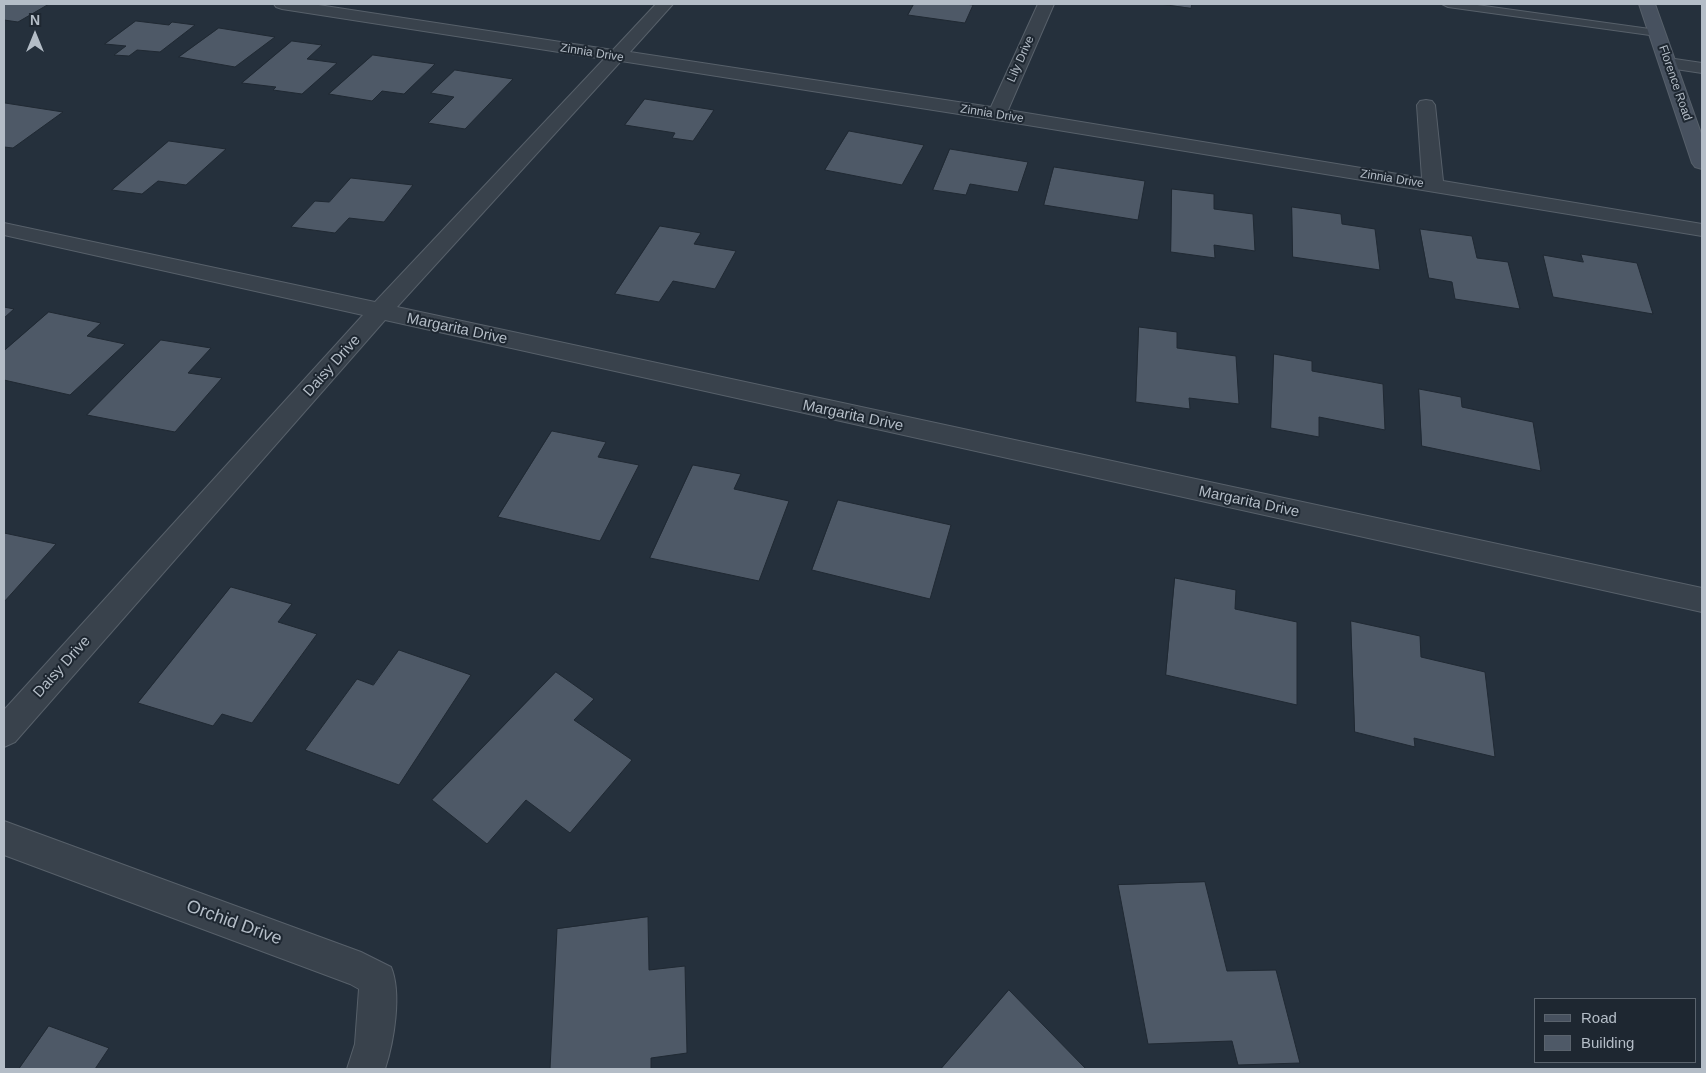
<!DOCTYPE html>
<style>
body{margin:0}
#map{position:relative;width:1706px;height:1073px;overflow:hidden;background:#25303c;font-family:Helvetica,sans-serif}
canvas{display:block}
.frame{position:absolute;inset:0;border:5px solid #b4bdc7;pointer-events:none}
.legend{position:absolute;left:1534px;top:998px;width:162px;height:65px;box-sizing:border-box;background:#1e2731;border:1px solid #5a636d;margin:0;padding:6px 9px;list-style:none;font-size:15px;color:#b4bdc7}
.legend li{display:flex;align-items:center;gap:10px;height:25px}
.legend b{width:25px;border:1px solid #5a636d}
.north{position:absolute;left:10px;top:10px;width:50px;height:50px;-webkit-text-stroke:4px #1e2731;paint-order:stroke;rotate:0deg;font-size:14px;font-weight:700;line-height:20px;text-align:center;color:#b4bdc7}
.north::after{content:'';display:block;margin:auto;width:18px;height:22px;background:#b4bdc7;clip-path:polygon(50% 0,100% 100%,50% 72%,0 100%)}
</style>
<div id="map">
<canvas width="1706" height="1073"></canvas>
<div class="frame"></div>
<ul class="legend">
<li><b style="height:6px;background:#47515f"></b>Road</li>
<li><b style="height:14px;background:#4e5967"></b>Building</li>
</ul>
<div class="north">N</div>
</div>
<script>
const ctx = document.querySelector('canvas').getContext('2d');
ctx.lineJoin = 'round';
function fillPath(path, color) {
  ctx.fillStyle = color;
  ctx.fill(path, 'evenodd');
}
function trace(path, color, width, dash) {
  ctx.strokeStyle = color;
  ctx.lineWidth = width;
  ctx.lineCap = dash ? 'butt' : 'round';
  ctx.setLineDash(dash || []);
  ctx.stroke(path);
}
function write(font, color, halo, rows, align = 'center') {
  ctx.font = font + ' Helvetica,sans-serif';
  ctx.lineWidth = 4;
  ctx.setLineDash([]);
  ctx.textBaseline = 'middle';
  ctx.strokeStyle = halo;
  ctx.fillStyle = color;
  for (const [text, x, y, turn = 0] of rows) {
    ctx.save();
    ctx.translate(x, y);
    ctx.rotate((+turn || 0) * Math.PI / 180);
    ctx.textAlign = isNaN(turn) ? turn : align;
    if (halo) ctx.strokeText(text, 0, 0);
    ctx.fillText(text, 0, 0);
    ctx.restore();
  }
}
const building = new Path2D(`
 M4 4H49L18 22 4 20Z
 M914 4H965L973 5 965 23 908 15Z
 M1160 4H1192L1191 8Z
 M136 21 169 25 172 22 195 25 160 52 137 50 129 56 114 55 126 46 105 44Z
 M219 28 275 37 235 67 179 57Z
 M292 41 322 45 307 59 337 63 302 94 273 90 276 87 242 83Z
 M373 55 435 64 404 94 382 91 372 101 329 94Z
 M455 70 513 79 465 129 428 123 454 97 431 93Z
 M645 99 714 110 693 141 672 138 675 133 625 125Z
 M5 103 63 112 13 148 4 147V104Z
 M849 131 924 145 902 185 825 170Z
 M169 141 226 149 186 185 158 181 142 194 112 190Z
 M950 149 1028 162 1018 192 970 184 966 195 933 190Z
 M1054 167 1145 181 1138 220 1044 205Z
 M351 178 413 185 384 222 349 218 335 233 291 227 315 201 329 202Z
 M1172 189 1214 194V209L1253 214 1255 251 1214 245 1215 258 1171 252Z
 M1292 207 1341 214 1342 224 1375 229 1380 270 1293 257Z
 M660 226 701 233 694 244 736 251 715 289 673 281 659 302 615 294Z
 M1420 229 1472 236 1477 258 1508 262 1520 309 1455 299 1452 282 1429 278Z
 M1581 254 1637 263 1653 314 1553 297 1543 255 1583 262Z
 M4 307 14 309 4 318Z
 M49 312 101 323 87 336 125 344 70 395 4 380V351Z
 M1139 327 1177 332V348L1236 356 1239 404 1189 398 1190 409 1136 402Z
 M161 340 211 348 188 373 222 378 175 432 87 415Z
 M1274 354 1312 361V371L1383 384 1385 430 1319 417V437L1271 428Z
 M1419 389 1461 397 1462 407 1533 422 1541 471 1422 446Z
 M552 431 606 442 598 457 639 465 600 541 498 517Z
 M693 465 741 474 734 489 789 501 759 581 650 558Z
 M838 500 951 525 930 599 812 570Z
 M4 533 56 544 4 602Z
 M1175 578 1236 590 1235 609 1297 622V705L1166 675Z
 M231 587 292 604 278 622 317 634 252 723 222 714 213 726 138 703Z
 M1351 621 1420 636 1421 657 1485 672 1495 757 1414 738 1415 747 1355 732Z
 M399 650 471 675 399 785 305 750 357 679 373 685Z
 M556 672 594 699 574 720 632 760 570 833 526 800 487 844 432 800Z
 M1205 882 1227 971 1276 970 1300 1063 1238 1065 1232 1041 1148 1044 1118 885Z
 M648 917 649 970 685 966 687 1053 651 1058V1069H550L557 929Z
 M1009 990 1086 1069H941Z
 M49 1026 109 1048 95 1069H19Z`);
fillPath(building, '#4e5967');
trace(building, '#202933', 1);
const lane = new Path2D(`
 M1442 4H1470L1657 30 1663 33 1657 36 1448 7Z`);
const street = new Path2D(`
 M274 4H312L613 50 656 4H673L630 52 991 107 1038 4H1054L1008 110 1422 178 1417 105 1420 101 1426 100 1432 101 1435 105 1443 181 1702 224V236L997 120 621 61 397 307 1702 588V612L385 320 15 742 4 747V710L363 315 4 235V223L375 302 604 59 282 9 276 7Z
 M1668 58 1702 63V73L1662 67 1659 63 1662 59Z
 M4 821 361 952 391 967C402 993 394 1042 385 1069H347L355 1044 359 989 350 984 4 855Z`);
const secondary = new Path2D(`
 M1639 4H1655L1702 136V169L1695 167 1692 163Z`);
trace(lane, '#57606a', 2);
trace(street, '#57606a', 2);
trace(secondary, '#57606a', 2);
fillPath(lane, '#39424c');
fillPath(street, '#39424c');
fillPath(secondary, '#47515f');
write('12px', '#b4bdc7', '#1e2731', [
 ["Zinnia Drive",592,53,9],
 ["Lily Drive",1021,59,-66],
 ["Florence Road",1675,83,71],
 ["Zinnia Drive",992,114,9],
 ["Zinnia Drive",1392,179,9]
]);
write('15px', '#b4bdc7', '#1e2731', [
 ["Margarita Drive",457,329,12],
 ["Daisy Drive",332,366,-48],
 ["Margarita Drive",853,416,12],
 ["Margarita Drive",1249,502,12],
 ["Daisy Drive",62,667,-48]
]);
write('18px', '#b4bdc7', '#1e2731', [
 ["Orchid Drive",234,923,20]
]);
</script>
